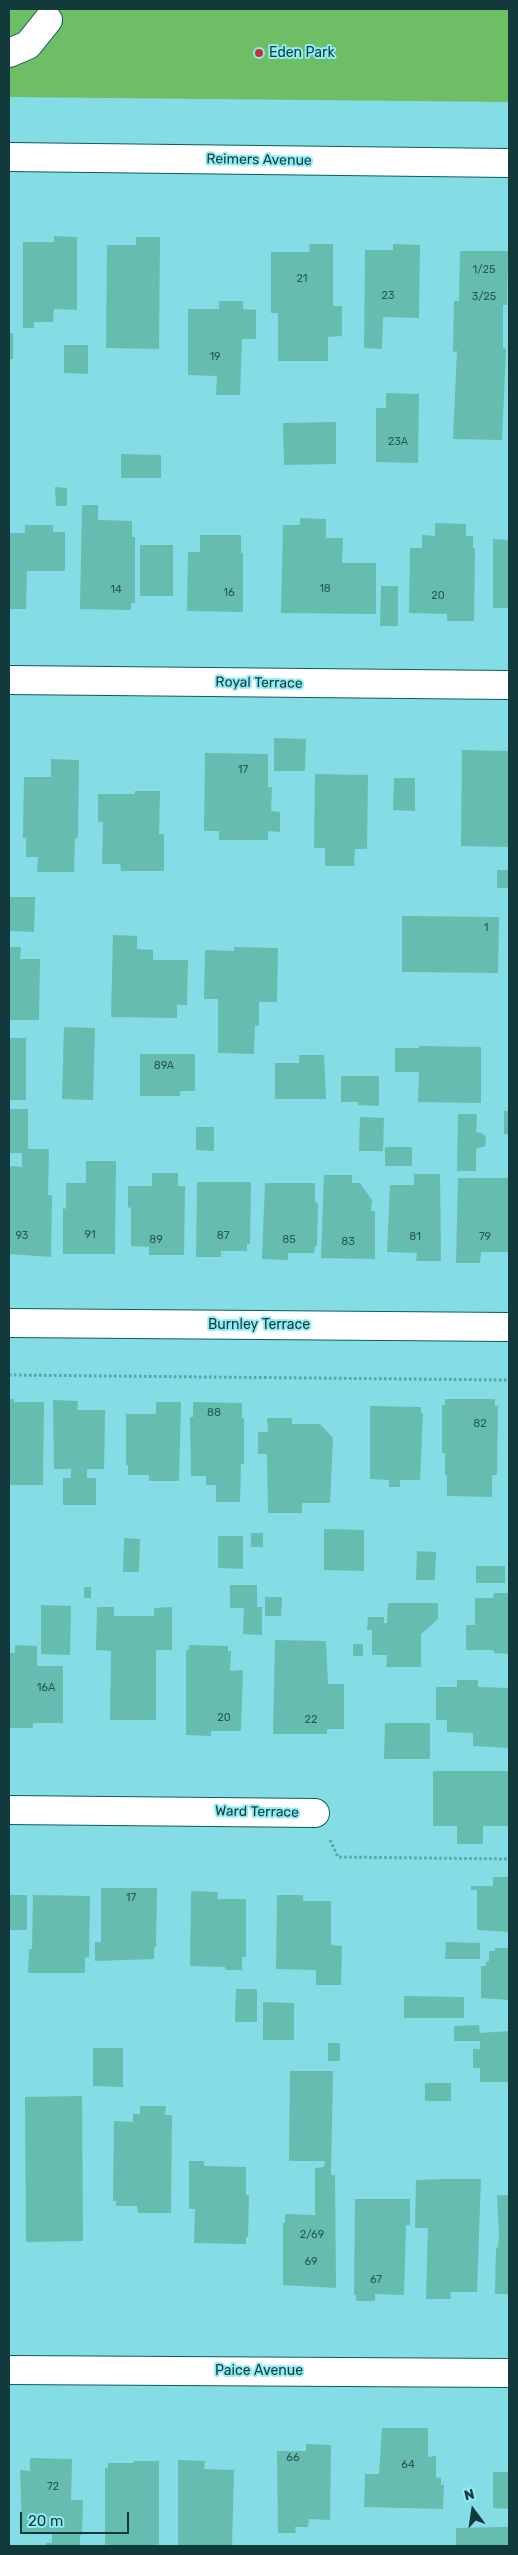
<!DOCTYPE html>
<style>
body{margin:0}
#map{position:relative;width:518px;height:2555px;overflow:hidden;background:#84dde4;font-family:Rubik,sans-serif}
canvas{display:block}
.frame{position:absolute;inset:0;border:10px solid #12393c;pointer-events:none}
.north{position:absolute;left:448px;top:2485px;width:50px;height:50px;-webkit-text-stroke:4px #91ebf2;paint-order:stroke;rotate:346deg;font-size:14px;font-weight:700;line-height:20px;text-align:center;color:#12393c}
.north::after{content:'';display:block;margin:auto;width:18px;height:22px;background:#12393c;clip-path:polygon(50% 0,100% 100%,50% 72%,0 100%)}
.scale{position:absolute;left:20px;top:2512px;width:109px;height:22px;box-sizing:border-box;border:2px solid #12393c;border-top:0;padding-left:6px;font-size:15px;line-height:18px;white-space:nowrap;color:#12393c;-webkit-text-stroke:4px #91ebf2;paint-order:stroke}
</style>
<div id="map">
<canvas width="518" height="2555"></canvas>
<div class="frame"></div>
<div class="north">N</div>
<div class="scale">20 m</div>
</div>
<script>
const ctx = document.querySelector('canvas').getContext('2d');
ctx.lineJoin = 'round';
function fillPath(path, color) {
  ctx.fillStyle = color;
  ctx.fill(path, 'evenodd');
}
function trace(path, color, width, dash) {
  ctx.strokeStyle = color;
  ctx.lineWidth = width;
  ctx.lineCap = dash ? 'butt' : 'round';
  ctx.setLineDash(dash || []);
  ctx.stroke(path);
}
function write(font, color, halo, rows, align = 'center') {
  ctx.font = font + ' Rubik,sans-serif';
  ctx.lineWidth = 4;
  ctx.setLineDash([]);
  ctx.textBaseline = 'middle';
  ctx.strokeStyle = halo;
  ctx.fillStyle = color;
  for (const [text, x, y, turn = 0] of rows) {
    ctx.save();
    ctx.translate(x, y);
    ctx.rotate((+turn || 0) * Math.PI / 180);
    ctx.textAlign = isNaN(turn) ? turn : align;
    if (halo) ctx.strokeText(text, 0, 0);
    ctx.fillText(text, 0, 0);
    ctx.restore();
  }
}
fillPath(new Path2D(`
 M9 9H509V102L9 97Z`), '#6dbe65');
fillPath(new Path2D(`
 M54 236 77 237V310L54 309 53 322H34V328H23V242H54Z
 M136 237H160L159 349 106 348 107 245H136Z
 M309 244H333V306H342V336L328 337V361H278V313H271V252H310Z
 M393 244 420 245 419 318 383 317 382 349 364 348 365 250H393Z
 M460 251H508L507 305H503V348L506 349 502 440 453 439 457 351 453 352 454 301H459Z
 M219 301H243V309L256 310V339H242L240 395H216L217 376 188 375V309H219Z
 M9 333H13V359H9Z
 M64 345H88V374L64 373Z
 M386 393 419 394 418 463 376 462V408H386Z
 M336 422V464L284 465 283 423Z
 M121 454 161 455V478H121Z
 M55 487 67 488V506H56Z
 M82 505H98V520L132 521V537H135V603H131V610L80 609Z
 M300 518 326 519V538H343L342 563H376V614L281 613 283 525H300Z
 M435 523 466 524V536H473V548H475L474 621H447V614L409 613 410 548H422V535L435 536Z
 M25 525H53V532H65V571H27L26 609H9L10 533H25Z
 M200 535H241V553H243V612L187 611 188 552H200Z
 M493 539 509 540V608H493Z
 M140 545H173V596H140Z
 M381 586H398V626H380Z
 M274 738 306 739 305 771H274Z
 M462 750 509 751V847L461 846Z
 M205 753 268 754V787H272L271 811 280 812V832L268 831V840H219V831H204Z
 M51 759 79 760 78 838H75L74 872H37L38 857H26V838H23L24 777H51Z
 M315 774 368 775 367 849H355L354 866H325V848H314Z
 M394 778H415V811L393 810Z
 M135 791H160L159 834H164V871H121L120 864H102L103 822H98V794H135Z
 M497 870H509V888H497Z
 M9 897H35L34 932 9 931Z
 M402 916 499 917 498 973 402 972Z
 M113 935 137 936V949L153 950V960H188L187 1005H177V1018L111 1017Z
 M9 947H21L20 959H40L39 1020H9Z
 M234 947 278 948 277 1002H259V1026L255 1025 254 1054 218 1053V999H204L205 950 234 951Z
 M64 1027 95 1028 93 1100 62 1099Z
 M9 1038H26V1100H9Z
 M419 1046 481 1047V1103L418 1102 419 1072H395V1048H419Z
 M140 1054H195V1091H180V1096H140Z
 M299 1055H324L326 1099H275V1063H299Z
 M341 1076H379V1106L358 1105V1102H341Z
 M9 1109H28V1149H49L48 1195H52L51 1257 9 1254V1166L22 1167V1153H9Z
 M504 1111H509V1134H504Z
 M458 1114H477L476 1132 482 1133 486 1137 485 1146 476 1149V1171H457Z
 M360 1117 384 1118 383 1151H359Z
 M196 1127H214V1151L196 1150Z
 M385 1147H412V1166H385Z
 M86 1161H116L115 1254H63V1208L66 1209V1183H86Z
 M152 1173H178V1186H185L184 1255H149V1247L131 1246V1207L128 1208V1186H152Z
 M414 1174H440L441 1261H416L417 1253 387 1252 390 1185H414Z
 M324 1175H352V1183H360L372 1200 371 1211H375V1259L321 1258Z
 M458 1178H508L509 1252H481L480 1263H456Z
 M197 1182H251L250 1244H247V1251H221V1257H196Z
 M265 1183H315V1202L318 1203 317 1246H315L314 1253H288V1260L262 1259Z
 M9 1399H14V1402H44L43 1485H9Z
 M445 1399H495V1406H498L497 1475H492V1497L447 1496V1475H445V1453H442V1405H445Z
 M53 1400 78 1401 77 1410H105L104 1469H87V1478H96V1505H63V1478H71V1469H54Z
 M156 1402H181L179 1481H149V1475H128V1465H126V1414H156Z
 M193 1402 242 1403V1418H244V1464H241L240 1502H216V1485H206V1476H191L190 1417H193Z
 M370 1406 421 1407V1413H423L420 1480H400V1487H389V1480L370 1479Z
 M267 1418H292V1424H320L333 1438 330 1503H302V1513H268L267 1454H258V1432H268Z
 M324 1529 364 1530V1571L324 1570Z
 M251 1533H263V1547H251Z
 M218 1536H243V1569L218 1568Z
 M124 1538 140 1539 139 1572H123Z
 M417 1551 436 1552 435 1580H416Z
 M476 1566H505V1583H476Z
 M230 1585H257V1607H262V1635L243 1634 244 1608H230Z
 M84 1587H91V1598H84Z
 M494 1593H509V1654L494 1653V1650H466V1625H475V1598H493Z
 M265 1597H282L281 1616H265Z
 M388 1603H438V1619L421 1634V1667H386L387 1655H372V1630H367L368 1617H384V1623H387Z
 M41 1605 71 1606 70 1655 41 1654Z
 M97 1607H114V1616H154V1608L172 1607V1650H156V1720H110L111 1651 96 1650Z
 M275 1640 326 1641 328 1684H344V1729H327V1734H273Z
 M353 1644H363V1656H353Z
 M15 1645 37 1646V1666H63V1723H33V1728H9V1665L10 1653H15Z
 M189 1645 228 1646V1651H231L230 1671 243 1670 241 1731H211V1736L186 1735V1650H189Z
 M457 1680H478V1687L509 1688V1748L473 1746V1733L447 1732V1720H436V1687H457Z
 M385 1723H430V1759H384Z
 M433 1771H509V1826H483V1844H457V1826H433Z
 M493 1877H509V1932L477 1930V1890H471V1886H493Z
 M101 1888H157L156 1947H154V1959L95 1961V1942H101Z
 M191 1891 218 1892 217 1899H246V1957H242V1970H226L225 1967 190 1966Z
 M9 1895H27V1930H9Z
 M33 1895 90 1896 89 1957 85 1958V1973H28L29 1949H32Z
 M277 1895H303V1901H331V1945L342 1946 341 1985H316V1970L276 1969Z
 M446 1942 480 1943V1959H445Z
 M495 1948H509V2000L481 1998V1966H486V1962L489 1961V1951H495Z
 M236 1989H257V2022H235Z
 M404 1996 464 1997V2018H404Z
 M263 2002 294 2003V2040H263Z
 M479 2025 480 2033 509 2031V2082H480V2068H473V2049H480V2041H454V2026Z
 M328 2043H340V2061H328Z
 M93 2048H123V2087L93 2086Z
 M290 2071H333L331 2175H335L336 2288 283 2285V2223H285V2214L315 2215V2168L324 2167 325 2161H289Z
 M425 2083H451V2101H425Z
 M82 2096 83 2241 26 2242 25 2097Z
 M140 2106H166L165 2115H172L171 2213H138L137 2206H116V2201H113L114 2121 133 2122V2114H140Z
 M189 2161H204V2166L246 2167V2195H249L248 2237H246V2244L194 2243 195 2209H189Z
 M446 2179H481L477 2292H450L451 2299H426L428 2228H415L416 2180Z
 M497 2195H509V2294H495L496 2247 498 2248 499 2235Z
 M355 2199H410V2225H406L404 2295 375 2294V2301H356V2295H354Z
 M382 2428H428V2457L436 2456V2478L441 2477V2485H444L443 2509 364 2507 365 2474H379Z
 M306 2444 331 2445 330 2520 309 2519 308 2527H295L296 2533H278L277 2451H306Z
 M30 2458 72 2459 71 2500H83L82 2535H80V2546H46V2543H52V2534H22L20 2470 30 2471Z
 M178 2460 205 2461 204 2469 234 2470 232 2546H178Z
 M134 2461H159V2546H105V2468H108V2463H134Z
 M493 2472H509V2509L493 2508Z
 M501 2527H509V2546H456V2528Z`), '#66bcae');
const minor = new Path2D(`
 M9 53 28 45 48 20
 M9 157 509 163
 M9 680 509 685
 M9 1323 509 1327
 M9 1810 315 1813
 M9 2370 509 2373`);
trace(minor, '#0d5b60', 30);
trace(new Path2D(`
 M9 1375 509 1380
 M330 1840 338 1857 509 1859`), '#5ba1a7', 3, [2.5, 2.5]);
trace(minor, '#fff', 28);
for (const [x, y, r, color] of [
 [259,53,5,"#c2323c"]
]) {
  const dot = new Path2D();
  dot.arc(x, y, r, 0, 2 * Math.PI);
  ctx.fillStyle = color;
  ctx.fill(dot);
  trace(dot, '#91ebf2', 2);
}
write('11px', '#275a58', null, [
 ["1/25",484,270],
 ["21",302,279],
 ["23",388,296],
 ["3/25",484,297],
 ["19",215,357],
 ["23A",398,442],
 ["18",325,589],
 ["14",116,590],
 ["16",229,593],
 ["20",438,596],
 ["17",243,770],
 ["1",486,928],
 ["89A",164,1066],
 ["91",90,1235],
 ["93",22,1236],
 ["87",223,1236],
 ["81",415,1237],
 ["79",485,1237],
 ["89",156,1240],
 ["85",289,1240],
 ["83",348,1242],
 ["88",214,1413],
 ["82",480,1424],
 ["16A",46,1688],
 ["20",224,1718],
 ["22",311,1720],
 ["17",131,1898],
 ["2/69",312,2235],
 ["69",311,2262],
 ["67",376,2280],
 ["66",293,2458],
 ["64",408,2465],
 ["72",53,2487]
]);
write('14px', '#12393c', '#91ebf2', [
 ["Eden Park",269,53]
], 'left');
write('14px', '#12393c', '#91ebf2', [
 ["Reimers Avenue",259,160,1],
 ["Royal Terrace",259,683,1],
 ["Burnley Terrace",259,1325],
 ["Ward Terrace",257,1812,1],
 ["Paice Avenue",259,2371]
]);
</script>
